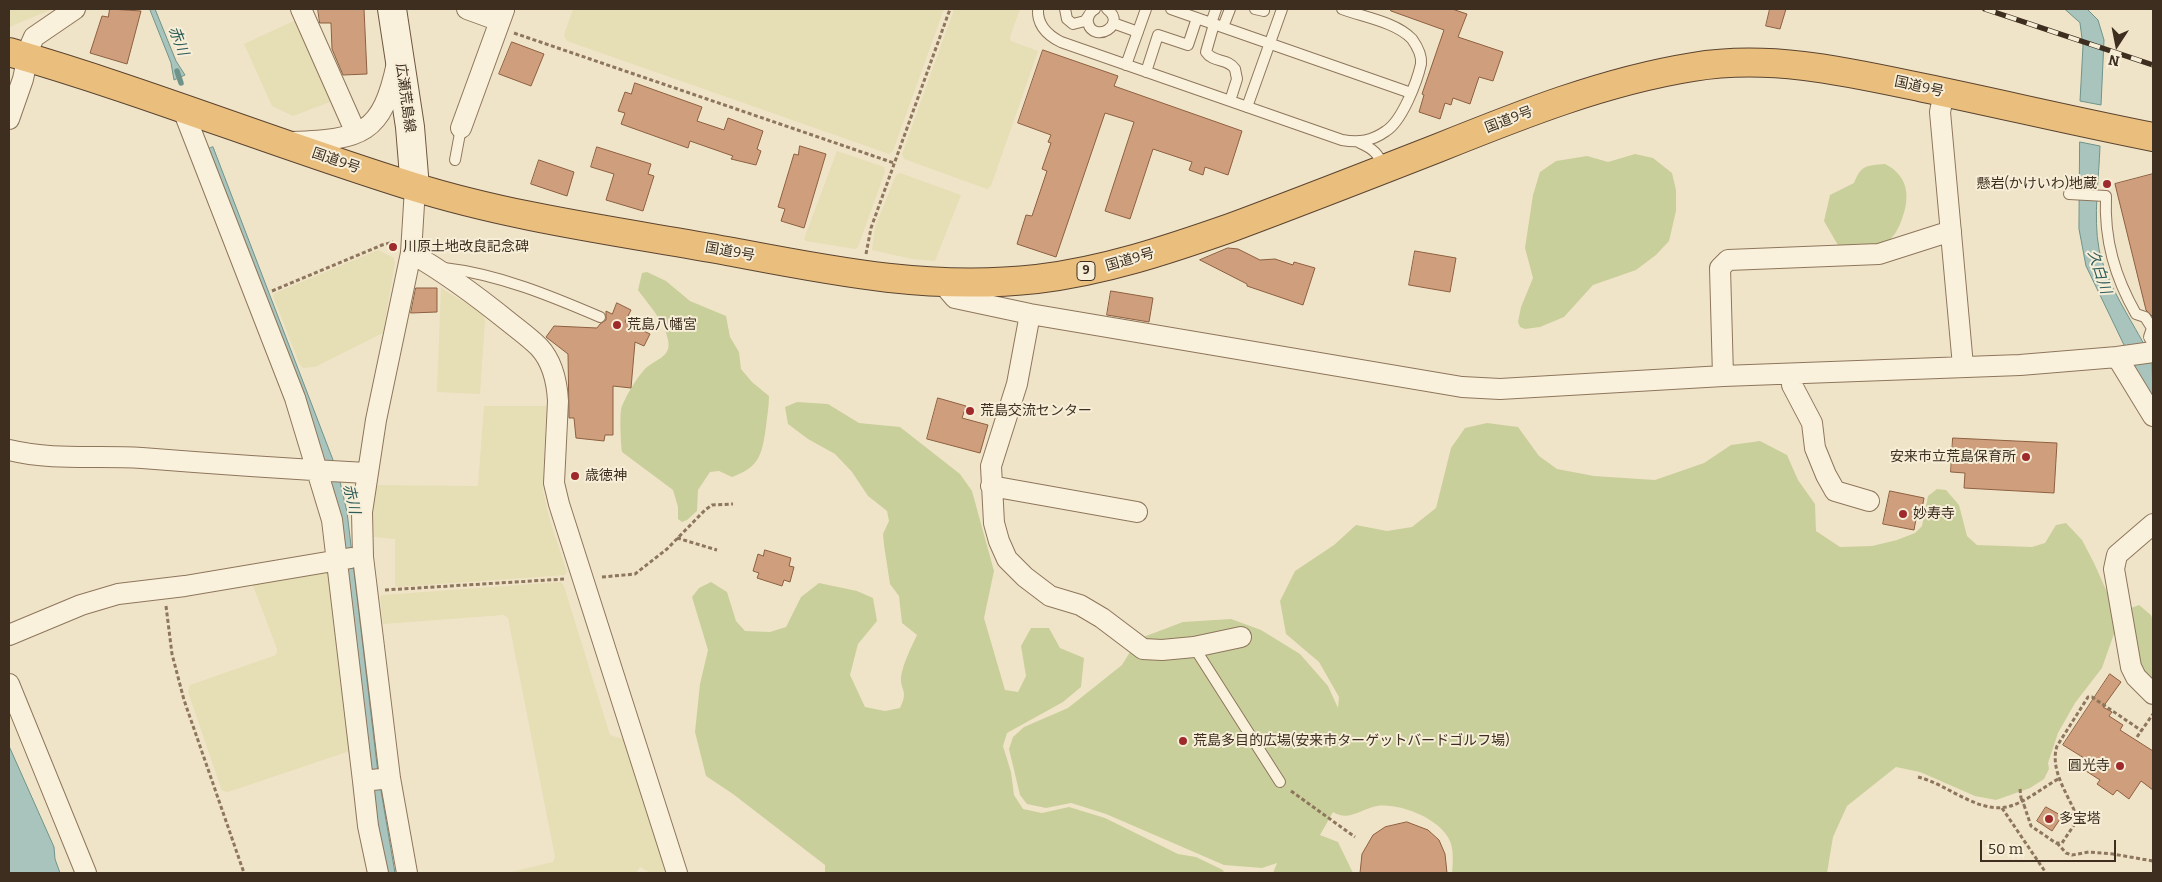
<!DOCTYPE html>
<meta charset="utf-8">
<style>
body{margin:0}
#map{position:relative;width:2162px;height:882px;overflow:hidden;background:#f0e4c8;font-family:Bitter,serif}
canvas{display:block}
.frame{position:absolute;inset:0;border:10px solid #3d2e20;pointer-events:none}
.north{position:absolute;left:2092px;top:20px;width:50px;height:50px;-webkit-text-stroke:4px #f7eed8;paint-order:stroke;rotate:191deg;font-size:14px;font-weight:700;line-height:20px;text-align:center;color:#3d2e20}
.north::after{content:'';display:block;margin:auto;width:18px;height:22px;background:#3d2e20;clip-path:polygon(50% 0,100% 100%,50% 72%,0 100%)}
.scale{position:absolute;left:1980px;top:840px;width:136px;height:22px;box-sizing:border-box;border:2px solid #3d2e20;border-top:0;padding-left:6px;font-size:15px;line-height:18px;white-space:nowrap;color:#3d2e20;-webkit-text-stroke:4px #f7eed8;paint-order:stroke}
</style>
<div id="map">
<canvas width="2162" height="882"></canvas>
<div class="frame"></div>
<div class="north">N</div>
<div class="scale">50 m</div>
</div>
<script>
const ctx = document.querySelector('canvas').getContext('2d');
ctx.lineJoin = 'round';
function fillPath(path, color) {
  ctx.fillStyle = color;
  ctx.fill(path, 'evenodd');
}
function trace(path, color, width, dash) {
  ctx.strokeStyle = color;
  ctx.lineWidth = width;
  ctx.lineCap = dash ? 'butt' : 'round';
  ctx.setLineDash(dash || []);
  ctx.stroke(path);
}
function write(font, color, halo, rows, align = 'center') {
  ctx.font = font + ' Bitter,"Noto Sans JP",serif';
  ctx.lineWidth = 4;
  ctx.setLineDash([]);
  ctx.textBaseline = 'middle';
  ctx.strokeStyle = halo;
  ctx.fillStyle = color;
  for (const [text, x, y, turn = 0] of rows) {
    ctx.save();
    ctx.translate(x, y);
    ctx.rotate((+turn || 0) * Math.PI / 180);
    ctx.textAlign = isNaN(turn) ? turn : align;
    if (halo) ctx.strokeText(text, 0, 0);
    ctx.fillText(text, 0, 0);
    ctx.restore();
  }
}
fillPath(new Path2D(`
 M9 9H53L9 27Z
 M573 9H944L893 151 889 154 567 41 564 35Z
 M954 9H1020L1010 37 1011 41 1038 51 991 186 987 189 904 159 902 154Z
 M296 20 332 98 330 102 293 116 272 106 244 44Z
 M837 151 884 167 885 172 858 247 855 249 806 241 804 239Z
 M900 173 961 195 935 261 912 259 872 250 875 227 896 175Z
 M378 250 394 258 395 263 383 333 315 367 303 368 299 363 273 296 275 293Z
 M441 288 482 313 485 321 480 394 437 392Z
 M484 406H546L543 491 550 521 567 572 565 575 397 587 395 585V539L374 537 372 500 375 485 478 486Z
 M326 566 332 573 350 751 228 792 222 791 188 692 190 685 276 655 277 649 252 583Z
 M561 582 564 586 610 735 626 740 668 871 650 873 640 867 636 873H507L553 862 555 857 508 618 504 615 383 624 380 597 382 595Z`), '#e6deb5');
fillPath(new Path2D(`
 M1635 154 1653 158 1672 173 1676 190V211L1669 241 1656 255 1636 270 1593 285 1564 317 1540 327 1525 329 1520 327 1518 322 1521 307 1533 278 1525 248 1533 195 1540 172 1556 161 1587 156 1608 162Z
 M1885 164C1911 177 1910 201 1900 224 1897 231 1893 239 1885 242 1871 249 1855 247 1839 247L1824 221 1830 195 1854 183C1862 164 1866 166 1885 164Z
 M647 272 666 281 690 301 726 316 730 337 739 352 741 369 752 382 769 396C769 407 767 416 766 427 762 454 760 467 732 477L719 471 710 472 698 490 697 511 687 520 682 522 678 519V507L673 490 622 452C621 443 619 413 622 406 627 394 636 379 644 370 654 359 672 358 668 340 665 322 648 304 638 290L642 273Z
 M797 402 828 404 859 423 900 427 960 474 972 491 994 571 984 618 1005 690 1018 692 1026 676 1021 646 1031 628H1049L1060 648 1084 658 1081 687 1063 702 1007 733 1003 746 1011 772 1014 795 1023 809 1042 813 1069 807 1105 818 1178 854 1196 857 1223 870 1224 873H825V865L733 794 706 776 695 732 700 684 708 650 692 597 699 588 711 582 727 592 736 621 745 631 770 632 786 627 801 597 819 583 857 591 873 598 877 621 858 644 850 675 865 707 885 711 900 708C909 690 900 691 901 677 903 663 911 648 917 635L902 623 899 596 890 584 884 545 883 534 889 521 887 511 868 496 852 472 835 454 808 439 788 424 785 407Z
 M1487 423 1518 427 1539 456 1557 469 1594 476 1655 480 1704 463 1731 445 1760 441 1787 455 1798 480 1815 504 1816 531 1840 547 1872 546 1897 540 1915 533 1922 526 1928 496 1937 489 1946 490 1959 505 1967 536 1977 545 2032 547 2045 543 2056 525 2066 523 2082 540 2094 563 2116 612 2115 631 2102 668 2075 703 2058 733 2048 763 2049 769 2044 779 2030 788 1996 800 1975 796 1920 772 1896 767 1847 806 1833 837 1827 873H1452C1453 863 1454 848 1449 839 1438 818 1400 803 1377 806 1361 809 1348 822 1333 812L1320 835 1338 842 1353 873H1273L1277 863 1262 868 1224 865 1106 814 1071 803 1046 808 1027 804 1020 795 1009 749 1013 737 1024 727 1068 708 1122 665 1138 639 1183 622 1231 619 1261 630 1300 654 1328 686 1338 708 1339 697 1319 662 1286 634 1280 601 1295 571 1334 545 1356 525 1387 531 1412 527 1436 508 1451 448 1465 428Z
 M2139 605 2151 615 2153 621V686L2134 663 2131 608Z`), '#c9cf9b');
const water = new Path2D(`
 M150 9H155L176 61 185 75 174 80 171 63Z
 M2065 9H2087L2098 20 2104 40 2101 105 2080 101 2083 46 2080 23Z
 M2080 142 2100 146C2099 179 2093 216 2099 249 2106 283 2129 316 2145 346L2125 347 2086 266 2079 229Z
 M213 147 338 473 347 512 378 773 395 873H386L375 820 338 515 204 151Z
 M2134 362H2152L2153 400 2130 365Z
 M9 746 54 847 55 859 60 873H9Z`);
fillPath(water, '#a9c4bc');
trace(water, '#6f938a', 1);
trace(new Path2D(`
 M177 71 181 83`), '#6f938a', 5.5);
const building = new Path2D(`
 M110 9 141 11 127 64 90 53 102 16 108 17Z
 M318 9H364L367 74 343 75 332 49 331 23H320Z
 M1391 9H1452L1467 14 1458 37 1503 52 1493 81 1479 77 1470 104 1453 98 1451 105 1445 103 1440 119 1419 112 1424 95 1422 94 1444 30 1391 11Z
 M1770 9H1786L1780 29 1766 26Z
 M512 42 544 54 531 86 499 74Z
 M1043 50 1118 76 1114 86 1242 131 1228 175 1205 167 1203 175 1189 170 1192 162 1153 149 1130 219 1105 211 1134 122 1105 113 1056 257 1017 244 1026 215 1032 216 1047 171 1042 169 1051 143 1048 142 1051 135 1018 123Z
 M635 83 702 107 697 121 724 130 728 118 763 131 757 149 761 151 756 165 731 159 733 156 690 141 688 148 621 124 625 113 618 111 625 92 631 94Z
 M800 146 826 154 804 228 781 221 785 209 778 207 794 154 798 155Z
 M597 147 651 164 648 174 654 176 643 211 606 200 614 174 591 167Z
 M539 160 574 172 567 196 531 184Z
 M2153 174V317L2146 310 2115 184Z
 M1228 248 1238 249 1260 260 1275 259 1293 265 1294 262 1315 268 1303 305 1247 286V284L1200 260Z
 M1415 251 1456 258 1450 292 1409 285Z
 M416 288H437V312L411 313Z
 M1111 291 1153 298 1149 322 1107 315Z
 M617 303 631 310 625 322 650 334 644 346 635 342 631 388 613 386V435H605L604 441 576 438 574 418H569L568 354 546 337 554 326 597 328 600 324 606 320V311L612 314Z
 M938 398 966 406 962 418 988 425 980 453 927 439Z
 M1953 438 2057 443 2054 493 1964 488 1965 473 1951 472Z
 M1890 491 1924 498 1920 520 1916 519 1914 530 1883 524Z
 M765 550 791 558 789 566 794 567 790 582 784 580 782 586 757 578 759 573 753 571 758 554 763 556Z
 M2110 674 2121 682 2103 707 2112 712 2109 716 2123 725 2120 730 2153 751V790L2141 781 2129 799 2117 790 2113 795 2097 784 2100 780 2086 771 2092 763 2063 745Z
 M2046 807 2062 816 2052 831 2037 821Z
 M1407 822 1428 830 1439 840 1445 854 1447 873H1360L1362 854 1373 835 1385 827Z`);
fillPath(building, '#cf9f7d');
trace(building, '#8d5f41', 1);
const service = new Path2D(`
 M1038 9C1037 25 1047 35 1061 42L1342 140C1359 143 1372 141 1386 131 1402 121 1417 82 1421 64 1422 55 1417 46 1412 39 1396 22 1363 17 1342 9
 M1065 9 1067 19 1073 24 1085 21 1089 15
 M1095 9C1090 12 1087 17 1088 23 1094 44 1128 25 1107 9
 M1171 9 1411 93
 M1255 9 1264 11V9
 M1113 23 1138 32
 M1211 23 1216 9
 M1214 24 1206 52C1213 63 1228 58 1235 69L1237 79 1230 101
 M1223 27 1230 9
 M1126 65 1146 9
 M1146 72 1158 35 1188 45 1197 18
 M1247 107 1282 9
 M1360 143C1374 149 1378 154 1384 167
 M455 160 461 128
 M2069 194 2106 196C2104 240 2115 277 2136 314L2145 317 2152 328 2149 337 2153 344
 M444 268C498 274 551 296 600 317
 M1194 647 1280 782`);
const minor = new Path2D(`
 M301 9 356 133
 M467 9 500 21 504 10
 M1944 92 1940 112 1963 366
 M183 110 295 398 332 520 363 781 390 778
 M9 119 23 79 30 46 34 37 75 9
 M461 128 500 21
 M292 142C362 139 382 135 397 63
 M411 253C446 273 478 297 509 322 519 330 530 338 539 347 552 361 557 382 558 401L554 483 559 504 677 873
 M943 284 955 298 1030 314 1462 387 1500 389 1723 376 2020 365 2117 357 2153 352
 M1030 314 1017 384 991 466 994 523 999 541 1007 559 1025 577 1050 596 1080 605 1102 618 1143 649 1162 650 1194 647 1241 637
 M2117 357 2153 416
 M1792 375V385L1812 423 1815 448 1826 475 1835 491 1869 501
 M1723 376 1720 268 1728 260 1879 254 1951 231
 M9 450C55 461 95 455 142 458 217 464 291 469 366 473
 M991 486 1137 512
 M2153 524 2117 555 2114 569 2131 667 2136 677 2153 694
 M9 635 81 605 118 594 185 586 351 558
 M9 684 86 873
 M363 781 368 826 378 873
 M407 873 390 778 363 557 362 512 376 420 411 253 415 188`);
const secondary = new Path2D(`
 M392 9 410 127 415 188`);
const trunk = new Path2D(`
 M9 52C144 91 276 144 411 186 513 218 622 232 727 251 832 271 929 291 1037 279 1104 271 1167 250 1230 228 1300 202 1369 175 1438 148 1520 115 1605 81 1693 67 1771 54 1848 72 1924 88 2001 104 2077 122 2153 137`);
trace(service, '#8d765c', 12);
trace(minor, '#8d765c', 22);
trace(secondary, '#6f573f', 30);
trace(trunk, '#5b4430', 30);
trace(new Path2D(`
 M514 33 894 163
 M866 254 871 228 950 9
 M272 291 382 245 393 242
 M677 538 717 550
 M602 577 635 574 667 549 705 510 712 505 733 504
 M385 590 564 579
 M166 606 172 654 184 700 244 873
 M2137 737 2153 714
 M1918 777C1949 784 1982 819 2016 804 2031 798 2045 786 2060 778
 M2020 789 2021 798
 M1291 791 1355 837
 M2024 805 2031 826 2056 843H2062L2074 825 2069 817 2074 810C2065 790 2050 768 2057 746L2088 697H2092L2142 731
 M2002 808 2046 873
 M2057 843 2066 853 2072 855 2089 852 2113 854 2153 861`), '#8d765c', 3, [4, 2.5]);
trace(service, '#faf1dc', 10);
trace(minor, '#faf1dc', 20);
trace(secondary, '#faf1dc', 28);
trace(trunk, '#eabe7c', 28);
const rail = new Path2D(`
 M1985 9 2153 65`);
trace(rail, '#3d2e20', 5.5);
trace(rail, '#f7eed8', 4, [11]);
trace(new Path2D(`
 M2021 798 2024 805`), '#8d765c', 3, [4, 2.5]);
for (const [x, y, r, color] of [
 [2107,184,5,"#9e2a2b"],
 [393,247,5,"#9e2a2b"],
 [617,325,5,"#9e2a2b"],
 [970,411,5,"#9e2a2b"],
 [2026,457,5,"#9e2a2b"],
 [575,476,5,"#9e2a2b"],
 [1903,514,5,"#9e2a2b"],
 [1183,741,5,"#9e2a2b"],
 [2120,766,5,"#9e2a2b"],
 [2049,819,5,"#9e2a2b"]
]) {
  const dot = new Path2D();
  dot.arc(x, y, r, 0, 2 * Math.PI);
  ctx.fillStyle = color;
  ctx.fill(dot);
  trace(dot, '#f7eed8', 2);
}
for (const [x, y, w] of [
 [1086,271,18]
]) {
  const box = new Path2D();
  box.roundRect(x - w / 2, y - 9.5, w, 19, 4);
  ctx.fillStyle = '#f7eed8';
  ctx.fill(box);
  trace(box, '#3d2e20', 1);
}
write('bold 12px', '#3d2e20', null, [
 ["9",1086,271]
]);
write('14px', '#3d2e20', '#f7eed8', [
 ["国道9号",1919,87,12],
 ["広瀬荒島線",405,98,82],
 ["国道9号",1509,120,-21],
 ["国道9号",336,161,19],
 ["国道9号",730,252,10],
 ["国道9号",1130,260,-16]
]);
write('14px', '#3d2e20', '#f7eed8', [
 ["懸岩(かけいわ)地蔵",2097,184,"right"],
 ["川原土地改良記念碑",403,247],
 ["荒島八幡宮",627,325],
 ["荒島交流センター",980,411],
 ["安来市立荒島保育所",2016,457,"right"],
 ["歳徳神",585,476],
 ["妙寿寺",1913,514],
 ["荒島多目的広場(安来市ターゲットバードゴルフ場)",1193,741],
 ["圓光寺",2110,766,"right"],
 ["多宝塔",2059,819]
], 'left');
write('italic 15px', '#2f5d5a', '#f7eed8', [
 ["赤川",178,41,69],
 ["久白川",2099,272,72],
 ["赤川",351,499,77]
]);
</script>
